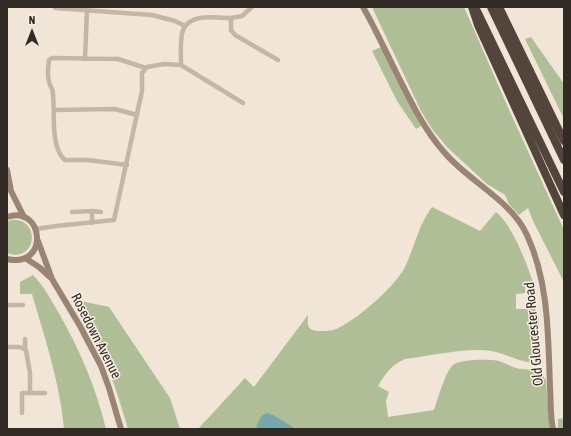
<!DOCTYPE html>
<style>
body{margin:0}
#map{position:relative;width:571px;height:436px;overflow:hidden;background:#f0e5d6;font-family:"Asap Condensed",sans-serif}
canvas{display:block}
.frame{position:absolute;inset:0;border:8px solid #322a25;pointer-events:none}
.north{position:absolute;left:12px;top:12px;width:40px;height:40px;-webkit-text-stroke:3px #f8efe2;paint-order:stroke;rotate:0deg;font-size:11px;font-weight:700;line-height:16px;text-align:center;color:#322a25}
.north::after{content:'';display:block;margin:auto;width:14px;height:18px;background:#322a25;clip-path:polygon(50% 0,100% 100%,50% 72%,0 100%)}
</style>
<div id="map">
<canvas width="571" height="436"></canvas>
<div class="frame"></div>
<div class="north">N</div>
</div>
<script>
const ctx = document.querySelector('canvas').getContext('2d');
ctx.lineJoin = 'round';
function fillPath(path, color) {
  ctx.fillStyle = color;
  ctx.fill(path, 'evenodd');
}
function trace(path, color, width, dash) {
  ctx.strokeStyle = color;
  ctx.lineWidth = width;
  ctx.lineCap = dash ? 'butt' : 'round';
  ctx.setLineDash(dash || []);
  ctx.stroke(path);
}
function write(font, color, halo, rows, align = 'center') {
  ctx.font = font + ' "Asap Condensed",sans-serif';
  ctx.lineWidth = 3;
  ctx.setLineDash([]);
  ctx.textBaseline = 'middle';
  ctx.strokeStyle = halo;
  ctx.fillStyle = color;
  for (const [text, x, y, turn = 0] of rows) {
    ctx.save();
    ctx.translate(x, y);
    ctx.rotate((+turn || 0) * Math.PI / 180);
    ctx.textAlign = isNaN(turn) ? turn : align;
    if (halo) ctx.strokeText(text, 0, 0);
    ctx.fillText(text, 0, 0);
    ctx.restore();
  }
}
fillPath(new Path2D(`
 M372 7H464L510 112 564 230V282L533 221 528 208 519 215 509 204 505 195 487 184 447 147 432 129 421 111Z
 M531 37 564 84V119L525 39Z
 M381 47 421 126 416 129 397 101 372 51Z
 M432 207 480 231 496 212C513 226 526 262 533 282V284L525 281V293L516 294V309H535L539 318V363C522 364 508 354 491 351 468 347 430 356 405 359 391 365 386 373 378 386L389 392 386 401 388 417 434 410C438 399 445 372 453 365 459 359 491 359 499 361 506 363 514 369 522 369 529 370 536 369 542 374L546 381 550 429H198L245 378 254 387 308 315C307 329 309 331 323 331 328 331 336 330 340 327 360 317 397 285 406 265 415 245 419 224 432 207Z
 M11 220C41 217 38 264 7 253V222Z
 M33 275C43 285 50 298 57 310 79 348 96 387 106 429H64C60 383 45 339 32 294H20V282Z
 M76 300 109 307 170 398 180 429H128L118 396 98 340Z
 M564 418V429H558V419Z`), '#afbe97');
fillPath(new Path2D(`
 M267 413 273 415 296 429H256C258 422 260 415 267 413Z`), '#76a7ac');
trace(new Path2D(`
 M55 8 152 15 175 21 185 26
 M231 18 242 16 252 7
 M85 59 87 10
 M181 65C181 55 180 44 182 34 186 12 215 18 231 18V30L235 35 278 60
 M54 110 115 109 137 115
 M127 165 88 160H65C50 147 55 113 53 94 53 89 50 86 49 82 47 75 48 67 49 60L52 58 118 59 146 68
 M92 211 101 212
 M72 212 92 211V223
 M36 229 56 226 114 220 142 91V73L147 67 164 64 181 65 243 103
 M7 305H23
 M25 339V348
 M7 347H20L26 350 30 373V393
 M22 413V393H45`), '#c7b5a3', 4.5);
trace(new Path2D(`
 M363 7C375 28 385 50 396 72 410 100 423 128 444 152 468 181 511 200 527 235 549 283 548 335 550 387 551 401 550 415 553 429
 M7 170 11 191 24 217
 M7 217C44 204 50 269 7 259
 M38 241 52 279 80 326 101 366 109 388 121 429
 M25 258 39 267 50 277`), '#9a8474', 6);
trace(new Path2D(`
 M472 7 478 25 564 215
 M491 7 564 160
 M499 7 564 141
 M477 11 564 192`), '#53443c', 8);
write('14px', '#322a25', '#f8efe2', [
 ["Old Gloucester Road",534,334,-95],
 ["Rosedown Avenue",96,336,63]
]);
</script>
